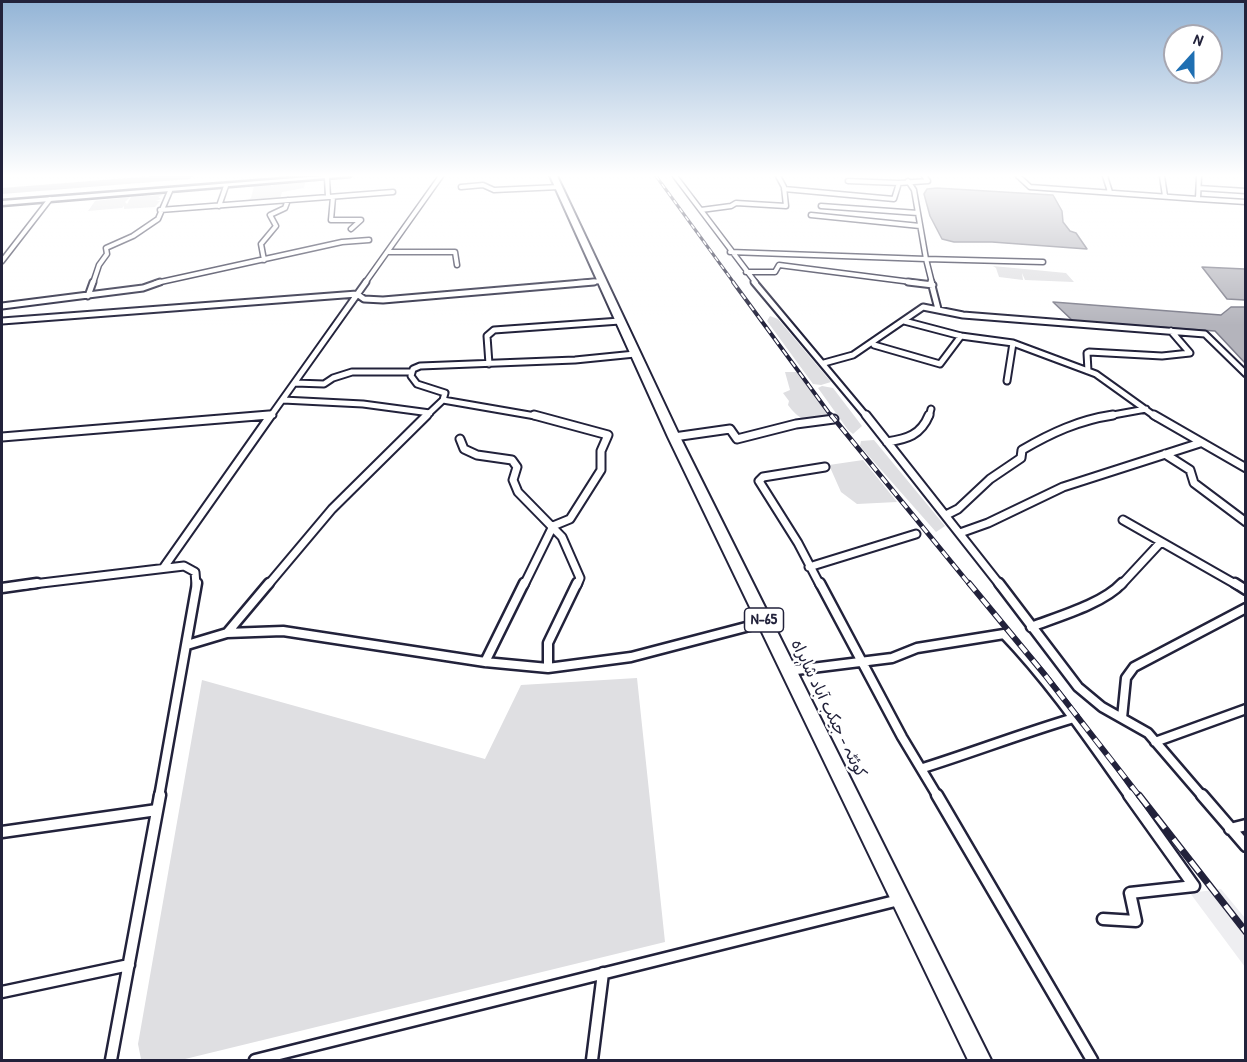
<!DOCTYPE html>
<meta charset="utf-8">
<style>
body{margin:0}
#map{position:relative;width:1247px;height:1062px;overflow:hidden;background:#fff;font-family:"Patrick Hand",sans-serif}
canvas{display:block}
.frame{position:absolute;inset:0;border:3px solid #22223b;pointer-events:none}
.north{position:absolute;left:1163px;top:24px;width:60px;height:60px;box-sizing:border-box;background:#fff;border:2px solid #a7a7b1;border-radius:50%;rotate:21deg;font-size:16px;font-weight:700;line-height:24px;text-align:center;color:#22223b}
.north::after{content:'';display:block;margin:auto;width:21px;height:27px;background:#1f6fb2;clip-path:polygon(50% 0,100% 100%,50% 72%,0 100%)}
</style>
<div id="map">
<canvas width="1247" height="1062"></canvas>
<div class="frame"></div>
<div class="north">N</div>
</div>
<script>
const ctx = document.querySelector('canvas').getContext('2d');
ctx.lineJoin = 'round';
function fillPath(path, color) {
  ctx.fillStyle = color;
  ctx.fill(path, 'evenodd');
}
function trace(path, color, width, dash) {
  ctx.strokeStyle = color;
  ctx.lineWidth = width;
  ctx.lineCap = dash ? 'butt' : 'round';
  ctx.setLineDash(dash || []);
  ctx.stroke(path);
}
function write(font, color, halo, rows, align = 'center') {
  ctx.font = font + ' "Patrick Hand","Playpen Sans Arabic",sans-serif';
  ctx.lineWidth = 4.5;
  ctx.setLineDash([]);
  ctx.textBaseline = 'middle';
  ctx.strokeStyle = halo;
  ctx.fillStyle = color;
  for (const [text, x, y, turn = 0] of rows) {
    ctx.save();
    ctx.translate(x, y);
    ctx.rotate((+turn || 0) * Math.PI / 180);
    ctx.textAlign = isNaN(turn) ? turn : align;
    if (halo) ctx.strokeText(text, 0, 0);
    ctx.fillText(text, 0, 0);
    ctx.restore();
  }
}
fillPath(new Path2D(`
 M1221 889 1245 918V967L1190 893Z`), '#eeeef1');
fillPath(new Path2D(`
 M305 182 304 188 282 192 280 199 245 202 251 198 254 186 270 184 272 187 273 184Z
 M162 195 158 197 161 199 156 201H160L155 207 124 209V206L122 208 88 211 95 201 130 197 125 202 127 204 131 197Z
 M993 266 1066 273 1074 282 1025 280 1022 273 1023 280 999 277 996 268Z
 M770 316 778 319 831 382 821 385 813 384 767 321Z
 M785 372H799L832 418C810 421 803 425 788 405L789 401 783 393 790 390Z
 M822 386 833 388 862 426 853 434 848 430 818 388Z
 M874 440 945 526 936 532 860 446 861 441Z
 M863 460 897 502 857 504 841 492 829 465Z
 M637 678 665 942 181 1060 141 1059 138 1044 202 680 485 759 521 685Z`), '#dfdfe2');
const water = new Path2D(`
 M937 188 1053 195 1062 211 1063 222 1070 231 1076 233 1087 249 992 242H954L942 239 930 216 924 194 927 189Z
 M1202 267 1245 269V300L1227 299Z
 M1053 302 1221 315 1231 307H1245V363L1215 331 1073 321Z`);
fillPath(water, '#b4b4bc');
trace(water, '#7a7a88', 1.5);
fillPath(new Path2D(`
 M153 176H194L190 179 2 194V188Z`), '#b4b4bc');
const streetFar4 = new Path2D(`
 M675 176 756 283
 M1018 176 1030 187 1198 199 1199 176
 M1105 176 1110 192
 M1162 176 1165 196
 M327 178 328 197
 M848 181 899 183
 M908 181 914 190 926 259 1043 262
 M461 187 483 185 494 190 559 187
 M1199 188 1246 191
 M784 189 894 199 899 183 928 181 924 176
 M333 197 331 220H361L351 229
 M1198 199 1246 202
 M219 206 226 186
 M821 206 918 213
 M160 210 393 192
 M701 210 731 206 736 203 786 206 784 187 778 176
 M811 215 920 226
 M389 252H455L457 265
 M730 252 926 259 932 283
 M264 260 261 244 276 226 270 215 285 208 288 200
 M2 261 50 199
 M746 272H775L779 265 919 283
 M93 283 99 265 107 254 106 248 133 236 158 219 170 191
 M156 283 342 242 369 240
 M365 283 441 176
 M576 283 602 281`);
const streetFar3 = new Path2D(`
 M754 282 867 417
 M908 282 933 285
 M931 282 938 309
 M88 296 93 282
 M2 306 143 288 160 282
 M2 321 357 294 364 299 383 300 594 282
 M904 321 961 336 1013 343 1096 374 1156 417
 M874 345 940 364 961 336
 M824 363 853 355 923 307 963 315 1205 334 1246 374
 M489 364 487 336 494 330 620 321
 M1088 371 1087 353 1089 352 1162 356 1190 353 1171 331
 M1007 381 1013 343
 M295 383 324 384 333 378 352 372H411
 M283 400 363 404 430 413
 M443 400 445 393 417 384 411 376 413 369 420 366 575 360 635 354
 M250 417 273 415
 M270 417 366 282
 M425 417 443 400 541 417
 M929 417 931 409
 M1102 417 1146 409`);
const streetFar2 = new Path2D(`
 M866 415 1000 585
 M1154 415 1246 468
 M2 437 269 415
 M674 437 730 429 737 439 796 424 834 419
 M460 439 464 449 477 455 512 460 517 467 513 480 518 492 562 537 580 578 577 585
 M887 442C907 439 921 435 929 415
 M1165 454 1190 470 1194 483 1246 522
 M946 515 958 509 990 479 1021 458 1022 450C1051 433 1079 420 1113 415
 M1123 520 1237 585
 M960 533 988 523 1063 487 1200 443
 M164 567 271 415
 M809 567 916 534
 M25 585 184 566 195 572 196 585
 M268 585 332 509 427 415
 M524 585 553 526 570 519 601 470V451L608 435 534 415
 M820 585 798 543 759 481 763 477 825 467
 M1121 585 1160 543`);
const streetFar1 = new Path2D(`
 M577 583 548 643V668L631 657 765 622
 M820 583 902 737 938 797
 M999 583 1078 687 1102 707 1148 733 1203 797
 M1235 583 1246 590
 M2 588 37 583
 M1031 627C1057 617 1103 604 1122 583
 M227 633 283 631 485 662 548 668
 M187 645 227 633 269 583
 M485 662 524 583
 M788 671 892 658 917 648 1004 634C1052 684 1090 741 1130 797
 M1122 718 1126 678 1134 667 1246 608
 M1155 742 1246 709
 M923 768C974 752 1023 733 1074 718
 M159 797 197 583`);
const street = new Path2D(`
 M937 795 1092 1060
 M1202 795 1246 846
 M1230 829 1246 825
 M2 832 157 810
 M1103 919 1136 921 1130 893 1194 886 1129 795
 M2 992 129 965
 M111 1060 160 795
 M255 1060 899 900
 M592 1060 603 973`);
const secondary = new Path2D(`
 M322 176H350L2 205V201Z`);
const highway = new Path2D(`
 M550 176H557L680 437 991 1060H968L668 437Z`);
trace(streetFar4, '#22223b', 7);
trace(streetFar3, '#22223b', 9);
trace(streetFar2, '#22223b', 11);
trace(streetFar1, '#22223b', 13);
trace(street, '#22223b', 15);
trace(secondary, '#22223b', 5);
trace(highway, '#22223b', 4);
trace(streetFar4, '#fff', 4);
trace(streetFar3, '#fff', 5);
trace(streetFar2, '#fff', 7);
trace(streetFar1, '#fff', 8);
trace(street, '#fff', 10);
fillPath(secondary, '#fff');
fillPath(highway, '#fff');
const railFar4 = new Path2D(`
 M656 176 734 283`);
const railFar3 = new Path2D(`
 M733 282 832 417`);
const railFar2 = new Path2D(`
 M831 415 970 585`);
const railFar1 = new Path2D(`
 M969 583 1045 675 1140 797`);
const rail = new Path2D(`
 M1139 795 1246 932`);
trace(railFar4, '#22223b', 3);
trace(railFar3, '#22223b', 4);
trace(railFar2, '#22223b', 5);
trace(railFar1, '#22223b', 6);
trace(rail, '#22223b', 7);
trace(railFar4, '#fff', 1.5, [5]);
trace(railFar3, '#fff', 2, [7]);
trace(railFar2, '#fff', 3, [8]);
trace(railFar1, '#fff', 4, [10]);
trace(rail, '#fff', 4.5, [14]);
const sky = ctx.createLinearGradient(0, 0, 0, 325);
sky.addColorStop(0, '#93b4d6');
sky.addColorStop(0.54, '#fff');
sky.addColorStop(1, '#ffffff00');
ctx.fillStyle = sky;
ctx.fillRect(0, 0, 1247, 325);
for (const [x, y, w] of [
 [764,620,39]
]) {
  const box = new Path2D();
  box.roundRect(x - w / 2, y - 12, w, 24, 4.5);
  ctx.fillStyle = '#fff';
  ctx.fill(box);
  trace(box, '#22223b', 1.5);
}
write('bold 15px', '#22223b', null, [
 ["N-65",764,620]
]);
write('16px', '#22223b', '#fff', [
 ["کوئٹہ - جیکب آباد شاہراہ",828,709,64]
]);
</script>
